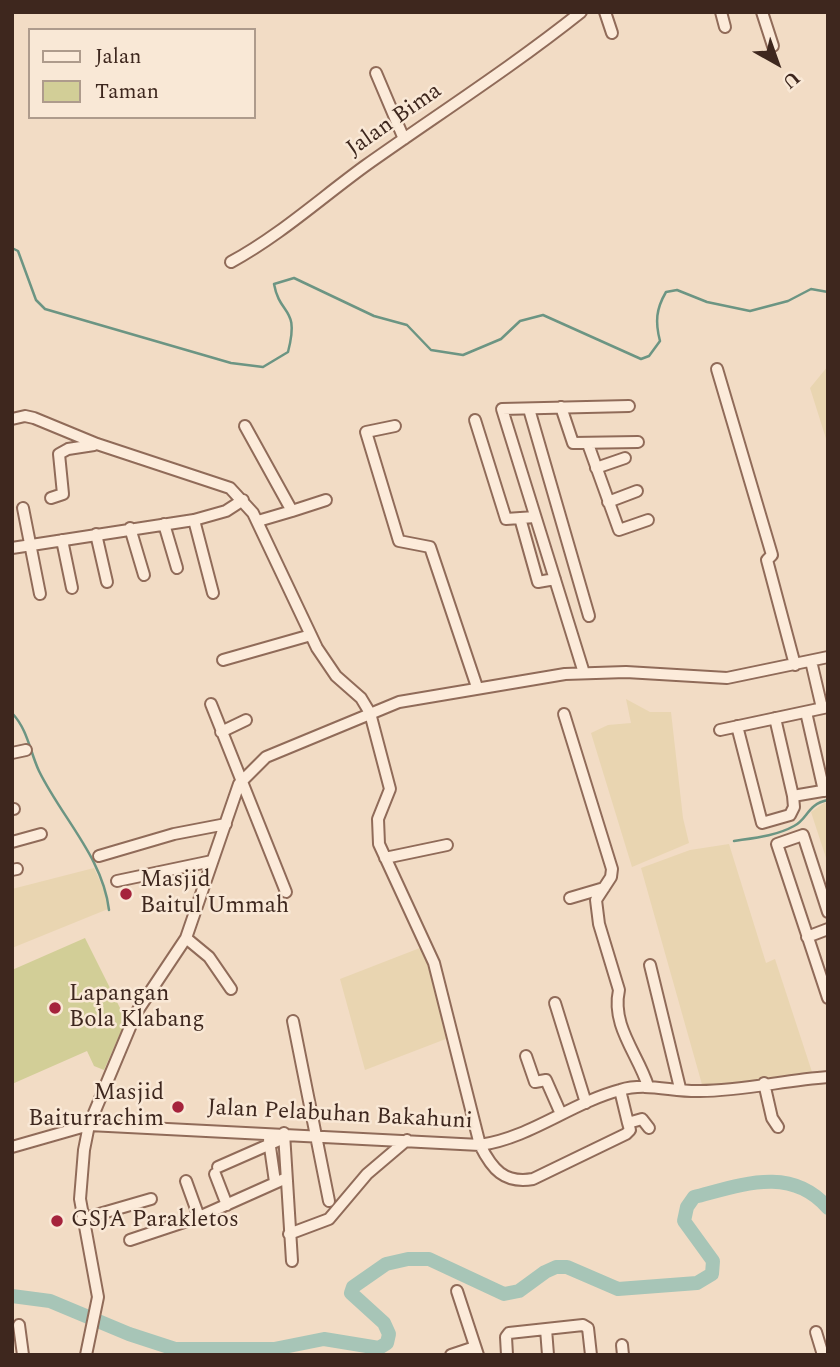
<!DOCTYPE html>
<style>
body{margin:0}
#map{position:relative;width:840px;height:1367px;overflow:hidden;background:#f2dcc5;font-family:Spectral,serif}
canvas{display:block}
.frame{position:absolute;inset:0;border:14px solid #3e271e;pointer-events:none}
.legend{position:absolute;left:28px;top:28px;width:228px;height:91px;box-sizing:border-box;background:#f9e8d6;border:2px solid #ae9b8c;margin:0;padding:9px 12px;list-style:none;font-size:21px;color:#3e271e}
.legend li{display:flex;align-items:center;gap:14px;height:35px}
.legend b{width:35px;border:2px solid #ae9b8c}
.north{position:absolute;left:742px;top:28px;width:70px;height:70px;-webkit-text-stroke:5px #f9e8d6;paint-order:stroke;rotate:140deg;font-size:19px;font-weight:700;line-height:28px;text-align:center;color:#3e271e}
.north::after{content:'';display:block;margin:auto;width:24px;height:32px;background:#3e271e;clip-path:polygon(50% 0,100% 100%,50% 72%,0 100%)}
</style>
<div id="map">
<canvas width="840" height="1367"></canvas>
<div class="frame"></div>
<ul class="legend">
<li><b style="height:9px;background:#fcebda"></b>Jalan</li>
<li><b style="height:19px;background:#d2ce97"></b>Taman</li>
</ul>
<div class="north">U</div>
</div>
<script>
const ctx = document.querySelector('canvas').getContext('2d');
ctx.lineJoin = 'round';
function fillPath(path, color) {
  ctx.fillStyle = color;
  ctx.fill(path, 'evenodd');
}
function trace(path, color, width, dash) {
  ctx.strokeStyle = color;
  ctx.lineWidth = width;
  ctx.lineCap = dash ? 'butt' : 'round';
  ctx.setLineDash(dash || []);
  ctx.stroke(path);
}
function write(font, color, halo, rows, align = 'center') {
  ctx.font = font + ' Spectral,serif';
  ctx.lineWidth = 5;
  ctx.setLineDash([]);
  ctx.textBaseline = 'middle';
  ctx.strokeStyle = halo;
  ctx.fillStyle = color;
  for (const [text, x, y, turn = 0] of rows) {
    ctx.save();
    ctx.translate(x, y);
    ctx.rotate((+turn || 0) * Math.PI / 180);
    ctx.textAlign = isNaN(turn) ? turn : align;
    if (halo) ctx.strokeText(text, 0, 0);
    ctx.fillText(text, 0, 0);
    ctx.restore();
  }
}
fillPath(new Path2D(`
 M828 366V445L810 388Z
 M626 699 650 712H671L683 818 689 843 632 867 591 733 608 725 631 723Z
 M824 803H828V864L811 812Z
 M729 844 766 963 775 959 813 1075 703 1088 641 868 690 850Z
 M94 868 104 890 108 909 12 948V889Z
 M425 946 451 1037 365 1070 340 979Z`), '#e9d5b1');
fillPath(new Path2D(`
 M85 938 126 1020 104 1070 94 1066 87 1051 12 1084V970Z`), '#d2ce97');
trace(new Path2D(`
 M12 248 18 251 36 300 45 309 231 363 263 367 288 352C300 306 280 317 274 284L294 278 374 316 407 325 431 350 463 355 501 339 520 321 543 315 641 359 649 356 660 341C655 322 656 309 666 292L677 290 707 302 750 311 788 301 811 289 828 292
 M12 713C28 730 30 752 39 771 62 818 103 858 109 910
 M734 841C754 838 776 836 794 826 808 819 807 804 828 800`), '#6c9583', 2.5);
trace(new Path2D(`
 M12 1296 50 1301 129 1334 175 1349H274L324 1339 379 1348 387 1343 389 1334 384 1323 351 1293 353 1287 386 1264 408 1259H429L504 1294 519 1291 545 1272 556 1267H567L618 1289 697 1283 712 1274 713 1261 684 1221 687 1207 694 1197C741 1185 791 1165 828 1208`), '#a7c5b7', 14);
const minor = new Path2D(`
 M605 12 612 33
 M721 12 725 27
 M762 12 773 46
 M376 73 404 139
 M231 262C279 236 321 198 365 166 437 115 512 67 581 12
 M717 369 772 555 767 560 795 665
 M561 407 573 443 638 442
 M529 409 589 616
 M12 419 25 416 34 418 97 444 230 488 253 513 317 648 336 676 361 698 370 713 390 789 378 819 379 844 434 963 480 1145C492 1169 504 1184 533 1179L626 1134 630 1130 628 1123
 M475 420 506 519 535 517
 M245 426 292 511 258 521
 M395 426 366 432 399 541 430 547 477 687
 M588 444 619 530 648 520
 M596 468 625 458
 M51 498 63 494 59 454 68 449 94 445
 M608 502 637 491
 M23 508 40 594
 M292 511 326 500
 M520 518 538 582 555 579
 M194 520 213 593
 M164 524 177 568
 M130 528 144 575
 M96 534 107 582
 M62 540 72 588
 M12 548 194 520 226 511 243 500
 M223 660 311 635
 M811 661 822 708
 M584 673 502 409 629 406
 M211 704 286 892
 M806 712 824 791
 M564 714 612 869 611 877 596 900 599 924 619 990C611 1026 638 1054 648 1086
 M775 718 793 796
 M737 726 762 823 790 815 794 807 793 796 828 790
 M720 730 828 707
 M221 732 246 720
 M12 753 26 750
 M12 809H14
 M12 842 41 834
 M99 856 174 834 226 824
 M385 858 447 845
 M12 870 17 869
 M117 881 212 861
 M570 898 604 888
 M828 912 803 835 777 844 828 998
 M807 937 828 929
 M186 938 209 957 231 989
 M650 965 680 1088
 M555 1003 586 1103
 M293 1021 329 1201
 M526 1056 535 1082 546 1080 561 1114
 M764 1083 772 1118 778 1127
 M620 1090 628 1123 642 1119 649 1128
 M284 1133 292 1261
 M269 1140 275 1182
 M12 1147 89 1125 480 1145C530 1138 571 1103 620 1090 647 1082 672 1092 700 1091 742 1091 785 1080 828 1077
 M218 1167 284 1138
 M215 1174 227 1205
 M186 1181 199 1217
 M82 1219 151 1199
 M289 1234 329 1219 367 1174 407 1140
 M130 1240 199 1217 284 1179
 M457 1291 478 1355
 M19 1325 23 1355
 M546 1329 548 1355
 M816 1332 823 1355
 M622 1345 623 1355
 M86 1355 98 1297 80 1199 84 1150 89 1125 136 1013 186 938 239 784 266 757 399 702 565 674 626 672 727 678 828 657
 M451 1355 475 1347
 M507 1355 506 1337 509 1333 583 1325 588 1328 591 1355`);
trace(minor, '#906b59', 14);
trace(minor, '#fcebda', 10);
for (const [x, y, r, color] of [
 [126,894,7,"#a5233c"],
 [55,1008,7,"#a5233c"],
 [178,1107,7,"#a5233c"],
 [57,1221,7,"#a5233c"]
]) {
  const dot = new Path2D();
  dot.arc(x, y, r, 0, 2 * Math.PI);
  ctx.fillStyle = color;
  ctx.fill(dot);
  trace(dot, '#f9e8d6', 2.5);
}
write('23px', '#3e271e', '#f9e8d6', [
 ["Jalan Bima",395,121,-35],
 ["Jalan Pelabuhan Bakahuni",340,1116,3]
]);
write('23px', '#3e271e', '#f9e8d6', [
 ["Masjid",140,881],
 ["Baitul Ummah",140,907],
 ["Lapangan",69,995],
 ["Bola Klabang",69,1021],
 ["Masjid",164,1094,"right"],
 ["Baiturrachim",164,1120,"right"],
 ["GSJA Parakletos",71,1221]
], 'left');
</script>
